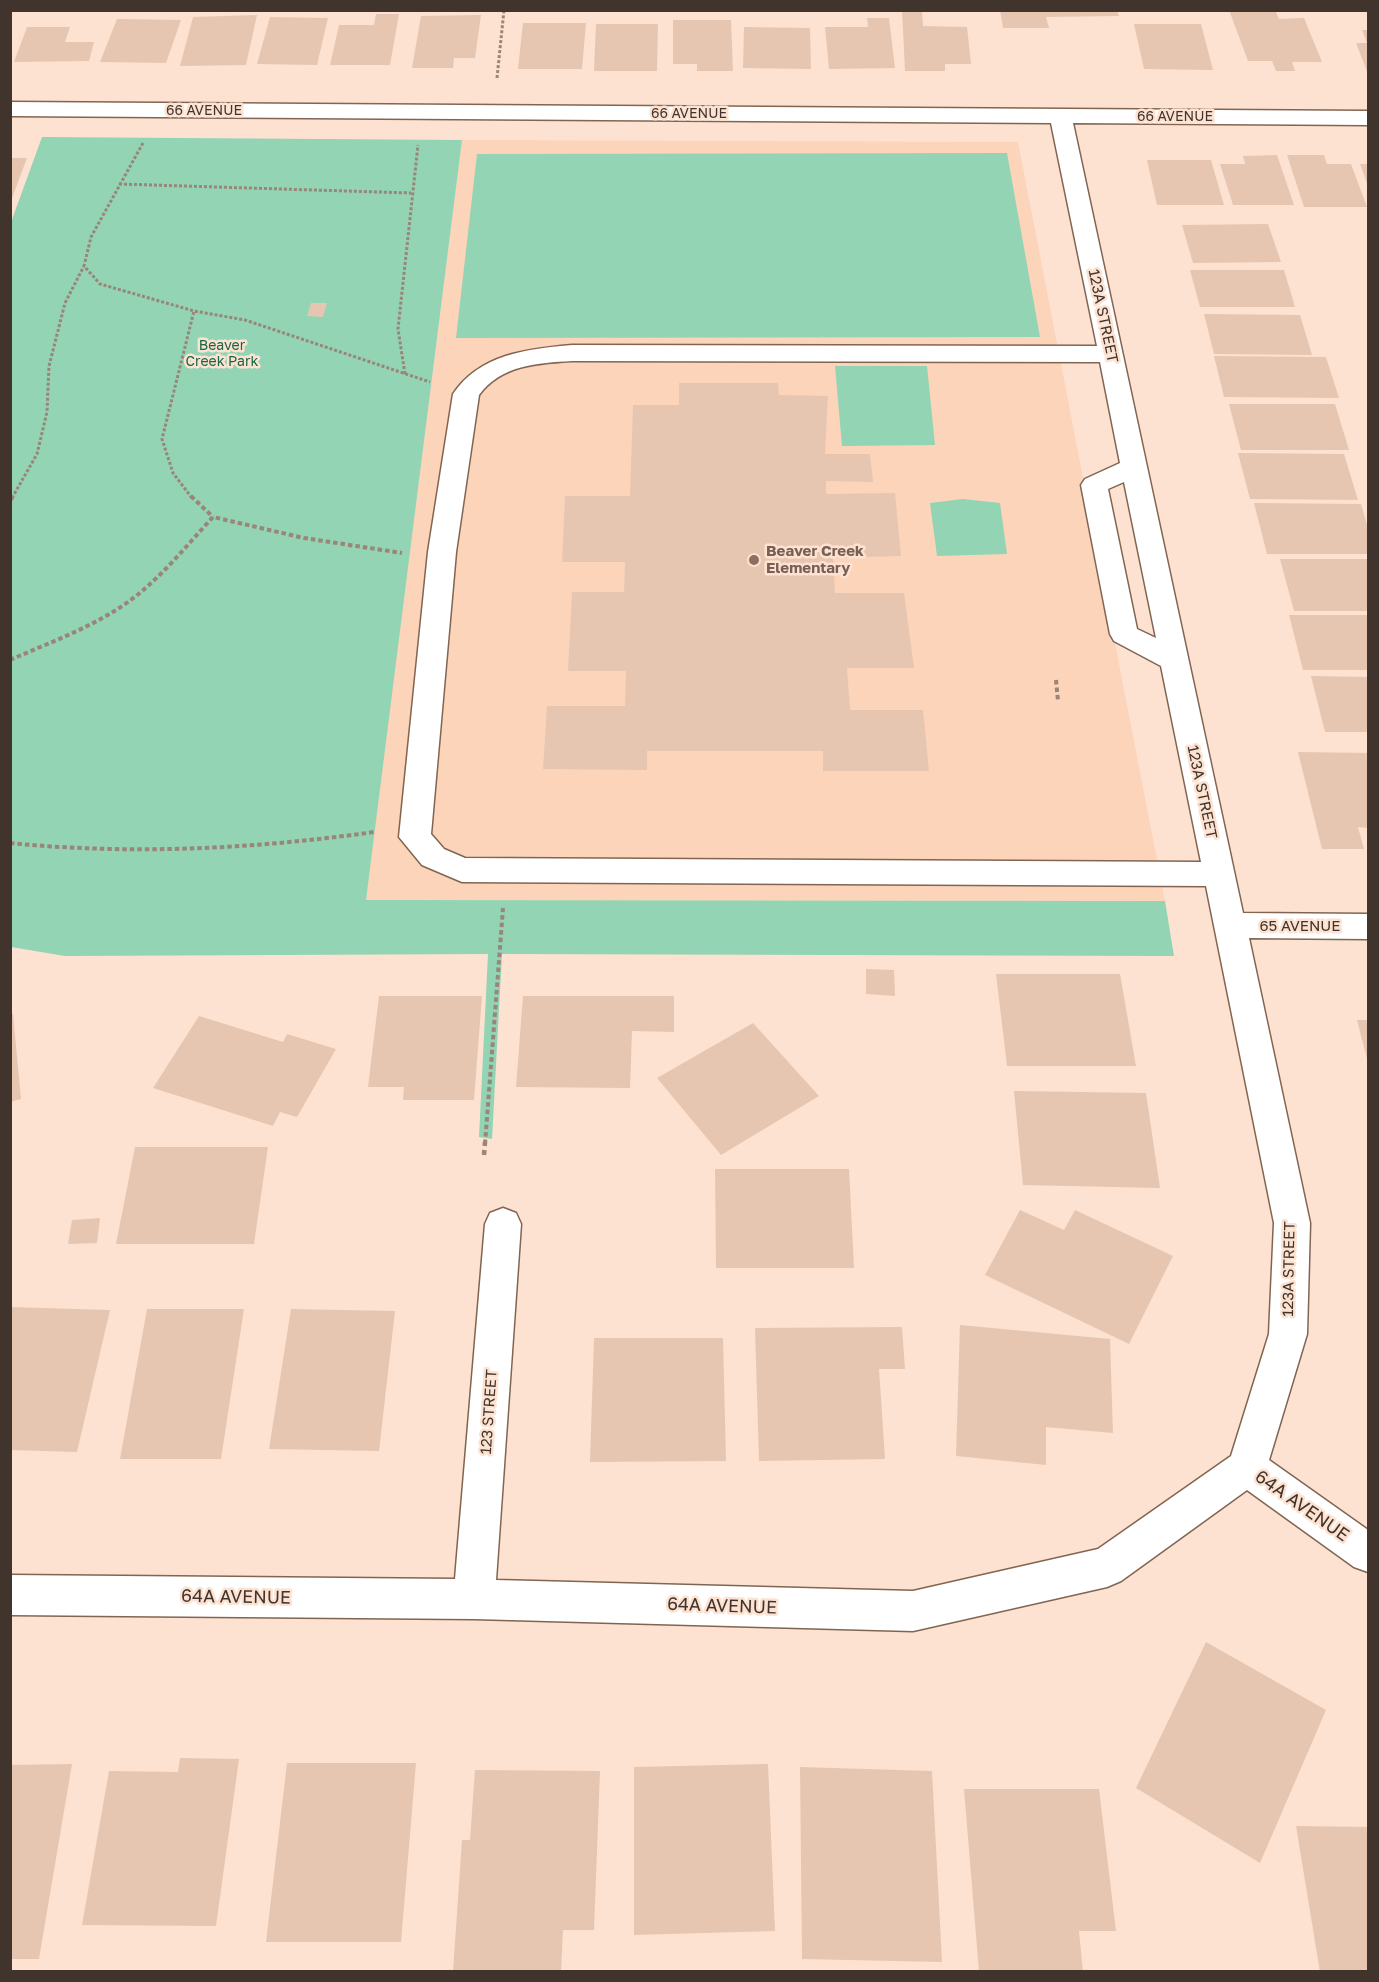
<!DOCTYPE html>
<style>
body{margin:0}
#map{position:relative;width:1379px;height:1982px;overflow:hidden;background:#fde2d1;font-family:"Golos Text",sans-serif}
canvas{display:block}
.frame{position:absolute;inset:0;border:12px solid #41342c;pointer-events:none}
</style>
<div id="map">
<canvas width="1379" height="1982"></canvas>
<div class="frame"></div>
</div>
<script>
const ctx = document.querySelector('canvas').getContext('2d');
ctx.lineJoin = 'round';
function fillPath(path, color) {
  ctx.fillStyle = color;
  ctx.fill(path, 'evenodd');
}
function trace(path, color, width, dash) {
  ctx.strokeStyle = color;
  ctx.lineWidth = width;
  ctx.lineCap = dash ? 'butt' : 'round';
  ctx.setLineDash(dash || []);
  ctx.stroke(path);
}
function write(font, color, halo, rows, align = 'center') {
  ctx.font = font + ' "Golos Text",sans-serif';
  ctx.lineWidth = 5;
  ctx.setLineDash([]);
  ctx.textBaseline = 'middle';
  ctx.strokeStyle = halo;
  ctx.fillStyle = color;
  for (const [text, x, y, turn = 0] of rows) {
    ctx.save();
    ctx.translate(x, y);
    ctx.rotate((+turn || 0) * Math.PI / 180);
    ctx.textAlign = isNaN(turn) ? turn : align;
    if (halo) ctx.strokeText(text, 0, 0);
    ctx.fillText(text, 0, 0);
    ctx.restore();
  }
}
fillPath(new Path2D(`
 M462 140 1018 142 1165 901 365 900Z`), '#fcd4ba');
fillPath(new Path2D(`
 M42 137 462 140 366 900 1165 901 1174 956 502 954 492 1139 479 1137 488 954 65 956 11 947 10 225Z
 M1007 153 1040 337 456 338 477 154Z
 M835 366H927L935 445 842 446Z
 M963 499 1000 503 1007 554 937 556 930 503Z`), '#92d4b3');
fillPath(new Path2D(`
 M902 10H922L923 26 967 27 971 64H945V71H905Z
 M1000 10H1117L1119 16 1046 17 1049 28H1003Z
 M1229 10H1275L1279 19 1304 18 1322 62H1292L1295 71H1276L1272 61H1248Z
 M376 14H399L390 65H330L339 25H374Z
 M257 15 246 65 180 66 193 17Z
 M481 15 475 58H454L453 68H412L421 16Z
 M270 17 328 18 317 65 257 64Z
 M867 18H889L895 68 829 69 825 27H868Z
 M117 19 181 20 166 63 100 62Z
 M673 20H731L733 71H697V64H673Z
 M523 23H586L582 69H518Z
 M596 24H658L657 71H594Z
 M1134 24H1201L1213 70 1144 69Z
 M27 27H70L65 42H94L89 61 14 62Z
 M744 27 810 28 811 69 743 68Z
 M1362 30H1368V74L1356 43H1367Z
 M1277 155 1294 205H1233L1220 164H1245L1243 156Z
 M1287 155H1324L1327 164H1351L1367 207H1304Z
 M10 158H27L11 201H10Z
 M1147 160H1211L1224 205H1157Z
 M1360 164H1368V186Z
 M1268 224 1281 262 1193 263 1182 225Z
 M1190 270H1284L1295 307H1200Z
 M311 303H327L323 317 307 316Z
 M1204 314 1300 315 1312 355 1214 354Z
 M1214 356 1326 357 1339 398 1224 397Z
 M679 383H778L779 395 828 396 825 454H870L873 482 826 481V494L895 493 901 556 833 558 835 593H904L914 668H847L850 710H923L929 771H823V751H647V770L543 769 547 706H625L626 671H568L572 592H624L625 562H562L565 496H630L633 405H679Z
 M1229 404H1335L1349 450H1241Z
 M1238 453 1344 454 1358 500 1250 499Z
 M1254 503 1361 504 1368 528V554H1267Z
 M1280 559H1368V611H1294Z
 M1289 615H1368V670H1303Z
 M1311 676 1368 677V732H1325Z
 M1298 752 1368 753V828L1358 827 1364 849H1322Z
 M866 969 894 970 895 996 866 994Z
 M996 974H1120L1136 1066H1007Z
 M379 996H482L474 1100H403L404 1087H368Z
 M523 996H674V1032L632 1031 630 1088 516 1087Z
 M10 1014H13L21 1099 10 1102Z
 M199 1016 283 1042 287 1034 336 1049 297 1117 280 1112 273 1126 153 1088Z
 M1357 1020H1368V1063Z
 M753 1023 819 1096 721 1155 657 1078Z
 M1014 1091 1146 1093 1160 1188 1023 1185Z
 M135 1147H268L254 1244H116Z
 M715 1169H849L854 1268H716Z
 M1020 1210 1064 1230 1075 1210 1173 1256 1129 1344 985 1275Z
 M100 1218 97 1243 68 1244 72 1220Z
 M10 1307 110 1310 77 1452 10 1450Z
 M147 1309H244L221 1459H120Z
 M291 1309 395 1311 379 1451 269 1449Z
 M960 1325 1110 1339 1113 1433 1046 1427V1465L956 1456Z
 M902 1327 905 1369H879L885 1459 759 1461 755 1328Z
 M594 1338H723L726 1461 590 1462Z
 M1206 1642 1326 1710 1260 1863 1136 1788Z
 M180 1758 239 1759 216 1926 82 1925 109 1771 178 1772Z
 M287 1763H416L401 1942H266Z
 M72 1764 39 1959H10V1765Z
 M768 1764 775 1931 634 1935V1767Z
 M800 1767 932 1771 942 1962 802 1959Z
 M475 1770 600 1771 594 1930H563L561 1972 453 1971 462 1840H470Z
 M964 1789H1099L1116 1931H1079L1083 1972H979Z
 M1296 1826 1368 1827V1972H1320Z`), '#e6c6b1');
const minor = new Path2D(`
 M10 102 1368 111V125L1073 123 1243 913 1368 914V939L1249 938 1310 1223 1307 1334 1269 1460 1368 1530V1572L1354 1567 1247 1490 1121 1581 1107 1587 913 1631 474 1619 10 1615V1575L455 1579 485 1224 490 1213 503 1208 516 1213 521 1224 496 1580 913 1591 1098 1549 1231 1456 1269 1334 1274 1223 1206 886 462 882 422 865 399 837 428 552 453 394C480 354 527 349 572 345L1097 346 1051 123 10 116ZM572 361 1100 362 1120 463 1085 479 1081 485 1110 634 1114 641 1161 666 1201 862 465 858 444 849 431 834 456 552 479 395C501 365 538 363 572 361ZM1124 482 1156 638 1137 629 1108 489Z`);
trace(minor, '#816552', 3);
trace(new Path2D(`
 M497 78 504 10
 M143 143 91 237 84 266 100 284 194 311 245 320 430 382
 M119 184 411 193
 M405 374 398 329 418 145
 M12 498 37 454 47 412 49 366 65 303 84 266
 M192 498 173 473 162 439 194 311`), '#998579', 3, [3, 2]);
trace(new Path2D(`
 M191 496 213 517
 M10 501 13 496
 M10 660C53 641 99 625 136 596 165 573 188 544 213 517L304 538 402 553
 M1056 680 1058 701
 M10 843C130 855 254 849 374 832
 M485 1144 503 908`), '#998579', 4, [4.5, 3]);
trace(new Path2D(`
 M484 1155 485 1142`), '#998579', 4.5, [5, 4]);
fillPath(minor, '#fff');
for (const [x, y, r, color] of [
 [754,560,6,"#8d6e63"]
]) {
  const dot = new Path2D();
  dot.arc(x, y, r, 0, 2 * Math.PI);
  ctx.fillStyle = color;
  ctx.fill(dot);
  trace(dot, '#fde2d1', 2);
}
write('14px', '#41342c', '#fde2d1', [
 ["66 AVENUE",204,111],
 ["66 AVENUE",689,114],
 ["66 AVENUE",1175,117]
]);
write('14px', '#166747', '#fde2d1', [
 ["Beaver",222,346],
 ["Creek Park",222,362]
]);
write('15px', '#41342c', '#fde2d1', [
 ["123A STREET",1103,316,78],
 ["123A STREET",1202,792,78],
 ["65 AVENUE",1300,926],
 ["123A STREET",1289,1269,-89],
 ["123 STREET",489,1412,-86]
]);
write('bold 15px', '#785e54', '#fde2d1', [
 ["Beaver Creek",766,551],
 ["Elementary",766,568]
], 'left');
write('18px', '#41342c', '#fde2d1', [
 ["64A AVENUE",1302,1506,35],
 ["64A AVENUE",236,1597,1],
 ["64A AVENUE",722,1606,2]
]);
</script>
